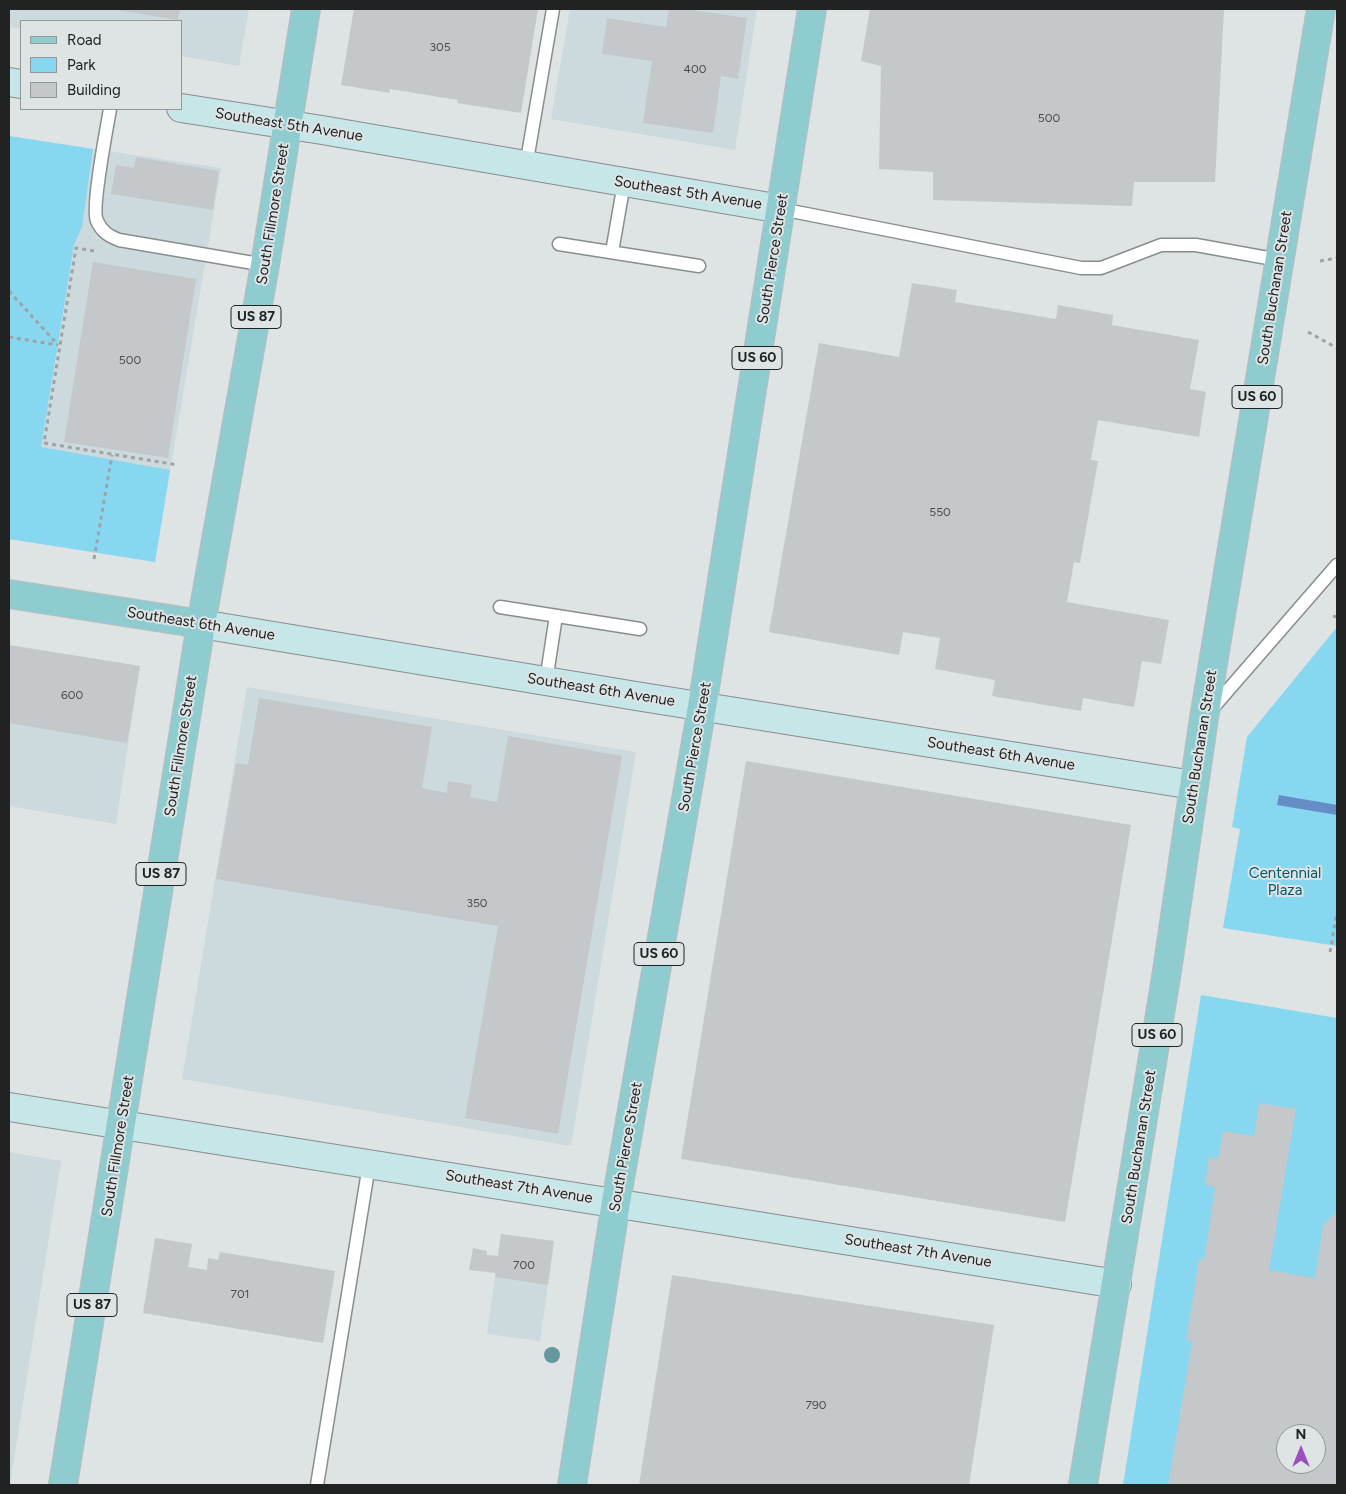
<!DOCTYPE html>
<style>
body{margin:0}
#map{position:relative;width:1346px;height:1494px;overflow:hidden;background:#dee3e4;font-family:Figtree,sans-serif}
canvas{display:block}
.frame{position:absolute;inset:0;border:10px solid #212323;pointer-events:none}
.legend{position:absolute;left:20px;top:20px;width:162px;height:90px;box-sizing:border-box;background:#dee3e4;border:1px solid #929697;margin:0;padding:6px 9px;list-style:none;font-size:15px;color:#212323}
.legend li{display:flex;align-items:center;gap:10px;height:25px}
.legend b{width:25px;border:1px solid #929697}
.north{position:absolute;left:1276px;top:1424px;width:50px;height:50px;box-sizing:border-box;background:#dee3e4;border:1px solid #929697;border-radius:50%;rotate:0deg;font-size:14px;font-weight:700;line-height:20px;text-align:center;color:#212323}
.north::after{content:'';display:block;margin:auto;width:18px;height:22px;background:#9d4fc0;clip-path:polygon(50% 0,100% 100%,50% 72%,0 100%)}
</style>
<div id="map">
<canvas width="1346" height="1494"></canvas>
<div class="frame"></div>
<ul class="legend">
<li><b style="height:6px;background:#8eccd0"></b>Road</li>
<li><b style="height:14px;background:#86d7ef"></b>Park</li>
<li><b style="height:14px;background:#c4c8cb"></b>Building</li>
</ul>
<div class="north">N</div>
</div>
<script>
const ctx = document.querySelector('canvas').getContext('2d');
ctx.lineJoin = 'round';
function fillPath(path, color) {
  ctx.fillStyle = color;
  ctx.fill(path, 'evenodd');
}
function trace(path, color, width, dash) {
  ctx.strokeStyle = color;
  ctx.lineWidth = width;
  ctx.lineCap = dash ? 'butt' : 'round';
  ctx.setLineDash(dash || []);
  ctx.stroke(path);
}
function write(font, color, halo, rows, align = 'center') {
  ctx.font = font + ' Figtree,sans-serif';
  ctx.lineWidth = 4;
  ctx.setLineDash([]);
  ctx.textBaseline = 'middle';
  ctx.strokeStyle = halo;
  ctx.fillStyle = color;
  for (const [text, x, y, turn = 0] of rows) {
    ctx.save();
    ctx.translate(x, y);
    ctx.rotate((+turn || 0) * Math.PI / 180);
    ctx.textAlign = isNaN(turn) ? turn : align;
    if (halo) ctx.strokeText(text, 0, 0);
    ctx.fillText(text, 0, 0);
    ctx.restore();
  }
}
fillPath(new Path2D(`
 M9 9H249L239 66 181 56V21H21V29L9 27Z
 M570 9H757L735 150 551 119Z
 M9 136 221 168 155 562 9 538Z
 M9 645 140 666 116 824 9 806Z
 M247 687 636 752 571 1146 182 1079Z
 M9 1152 61 1161 10 1485H9Z
 M501 1234 554 1241 540 1341 487 1334Z`), '#ccdade');
fillPath(new Path2D(`
 M9 136 93 149 82 227 74 245 41 447 170 470 155 562 9 539Z
 M1337 627V946L1223 928 1240 829 1232 827 1247 737Z
 M1201 995 1337 1018V1485H1123ZM1286 1434H1316V1464H1286Z`), '#86d7ef');
fillPath(new Path2D(`
 M1279 795 1337 805V815L1277 805Z`), '#658dc6');
fillPath(new Path2D(`
 M110 9H180L178 20Z
 M354 9H538L521 113 457 103 458 100 390 89V93L341 85Z
 M669 9H685L747 18 738 79 721 76 713 133 643 123 652 61 602 54 607 18 666 27Z
 M870 9H1224L1215 182H1134L1132 206 933 200V172L879 169 881 66 861 61Z
 M136 157 219 171 213 210 111 194 116 165 134 168Z
 M93 262 196 279 168 458 64 442Z
 M912 283 957 290 955 302 1056 319 1058 305 1113 315 1112 325 1199 340 1190 389 1206 392 1199 437 1098 420 1091 460 1098 461 1080 563 1074 562 1067 602 1169 620 1161 664 1142 661 1134 707 1083 698 1081 711 992 696 995 680 935 669 940 638 903 632 899 655 769 632 819 343 899 357Z
 M9 645 140 666 127 743 9 723Z
 M259 698 432 727 422 788 447 793 448 781 472 785 470 797 497 802 508 736 622 756 558 1134 465 1118 498 926 216 879 236 763 248 765Z
 M746 761 1131 825 1065 1222 681 1159Z
 M1259 1103 1296 1109 1269 1270 1315 1278 1323 1225 1337 1211V1485H1168L1192 1342 1186 1340 1199 1259 1204 1260 1215 1188 1205 1184 1209 1157 1218 1159 1223 1131 1254 1136ZM1286 1434H1316V1464H1286Z
 M501 1234 554 1241 548 1285 495 1277 496 1273 469 1270 473 1248 487 1251V1255L498 1256Z
 M155 1238 192 1244 188 1267 207 1270 208 1258 218 1260 220 1252 335 1271 323 1343 143 1313Z
 M672 1275 994 1325 969 1485H639Z`), '#c4c8cb');
const lane = new Path2D(`
 M110 109C107 127 91 209 97 221 102 232 109 236 119 240L265 265
 M526 166 553 9
 M781 209 1081 268H1101L1161 245H1196L1279 260
 M559 244 699 266
 M612 252 624 183
 M500 607 640 629
 M546 681 556 616
 M1210 711 1337 565
 M317 1485 369 1165`);
const secondary = new Path2D(`
 M9 82 21 84
 M181 108 322 130 781 209
 M201 624 636 696 1193 785
 M9 1107C378 1167 748 1223 1117 1284`);
const primary = new Path2D(`
 M9 594 201 624
 M63 1485 201 624 265 265 306 9
 M572 1485 616 1202 702 707 812 9
 M1083 1485 1167 971 1204 718 1321 9`);
trace(lane, '#888d8e', 15);
trace(secondary, '#888d8e', 30);
trace(primary, '#bcbdbd', 30);
trace(new Path2D(`
 M94 251 76 248 44 443 178 465
 M1320 261 1337 258
 M9 291 58 345
 M1308 332 1337 348
 M9 337 58 345
 M94 559 112 455
 M1333 616 1337 617
 M1330 952 1337 912`), '#9fa3a4', 3, [4, 4]);
trace(lane, '#fff', 12);
trace(secondary, '#c7e6e7', 28);
trace(primary, '#8eccd0', 28);
ctx.fillStyle = '#6697a1';
for (const [x, y] of [
 [552,1355]
]) {
  ctx.beginPath();
  ctx.arc(x, y, 8, 0, 2 * Math.PI);
  ctx.fill();
}
write('12px', '#4a4c4d', null, [
 ["305",440,47],
 ["400",695,69],
 ["500",1049,118],
 ["500",130,360],
 ["550",940,512],
 ["600",72,695],
 ["350",477,903],
 ["700",524,1265],
 ["701",240,1294],
 ["790",816,1405]
]);
for (const [x, y, w] of [
 [256,317,50],
 [757,358,50],
 [1257,397,50],
 [161,874,50],
 [659,954,50],
 [1157,1035,50],
 [92,1305,50]
]) {
  const box = new Path2D();
  box.roundRect(x - w / 2, y - 11.5, w, 23, 4);
  ctx.fillStyle = '#dee3e4';
  ctx.fill(box);
  trace(box, '#212323', 1);
}
write('bold 14px', '#212323', null, [
 ["US 87",256,317],
 ["US 60",757,358],
 ["US 60",1257,397],
 ["US 87",161,874],
 ["US 60",659,954],
 ["US 60",1157,1035],
 ["US 87",92,1305]
]);
write('15px', '#212323', '#dee3e4', [
 ["Southeast 5th Avenue",289,125,9],
 ["Southeast 5th Avenue",688,193,9],
 ["South Fillmore Street",273,214,-81],
 ["South Pierce Street",773,259,-81],
 ["South Buchanan Street",1275,288,-81],
 ["Southeast 6th Avenue",201,624,9],
 ["Southeast 6th Avenue",601,690,9],
 ["South Fillmore Street",181,746,-81],
 ["South Pierce Street",695,747,-80],
 ["South Buchanan Street",1200,747,-81],
 ["Southeast 6th Avenue",1001,754,9],
 ["South Fillmore Street",118,1146,-81],
 ["South Pierce Street",626,1147,-80],
 ["South Buchanan Street",1139,1147,-81],
 ["Southeast 7th Avenue",519,1187,9],
 ["Southeast 7th Avenue",918,1251,9]
]);
write('15px', '#03586b', '#dee3e4', [
 ["Centennial",1285,874],
 ["Plaza",1285,891]
]);
</script>
